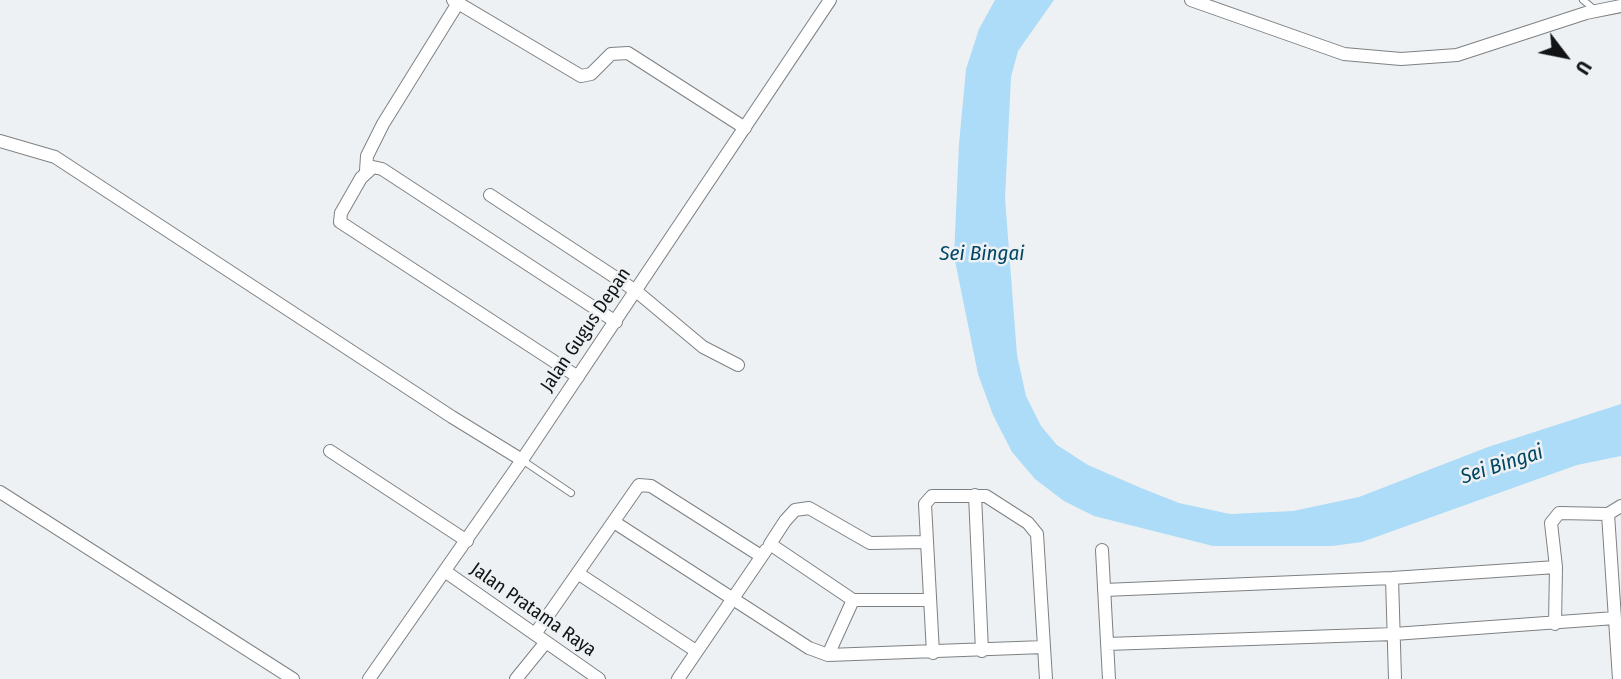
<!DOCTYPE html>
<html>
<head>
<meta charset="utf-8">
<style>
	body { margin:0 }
	#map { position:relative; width:1621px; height:679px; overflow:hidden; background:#eef1f3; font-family:"Fira Sans Condensed",sans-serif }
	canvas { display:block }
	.north { position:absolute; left:1530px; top:21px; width:70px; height:70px; -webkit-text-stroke:5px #eef1f3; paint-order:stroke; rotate:122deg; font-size:19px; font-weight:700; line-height:28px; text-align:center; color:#121314 }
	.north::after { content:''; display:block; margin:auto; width:24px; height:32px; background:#121314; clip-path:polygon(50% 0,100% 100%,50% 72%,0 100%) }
</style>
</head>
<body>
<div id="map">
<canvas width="1621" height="679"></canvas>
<div class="north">U</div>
</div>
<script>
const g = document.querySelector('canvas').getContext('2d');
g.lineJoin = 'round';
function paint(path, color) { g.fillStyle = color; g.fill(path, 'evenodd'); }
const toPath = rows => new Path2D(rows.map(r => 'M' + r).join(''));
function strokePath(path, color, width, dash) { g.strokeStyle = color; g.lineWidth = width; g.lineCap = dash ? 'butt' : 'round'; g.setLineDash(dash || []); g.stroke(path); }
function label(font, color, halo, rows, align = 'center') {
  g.font = font + ' "Fira Sans Condensed",sans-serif'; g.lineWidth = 5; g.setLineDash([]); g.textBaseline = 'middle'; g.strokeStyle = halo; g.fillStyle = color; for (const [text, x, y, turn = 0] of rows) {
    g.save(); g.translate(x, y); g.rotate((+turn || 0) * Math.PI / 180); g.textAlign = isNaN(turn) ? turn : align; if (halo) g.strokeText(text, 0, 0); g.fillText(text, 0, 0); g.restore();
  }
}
paint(toPath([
	[995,0,1054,0,1018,51,1011,77,1005,198,1017,355,1026,396,1041,426,1057,445,1088,465,1141,488,1179,503,1230,514,1293,511,1359,497,1488,447,1621,404,1621,456,1577,465,1362,542,1332,546,1213,546,1094,516,1064,501,1035,479,1012,452,993,415,978,374,954,256,959,144,966,69,979,29]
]), '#addcf9');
const service = toPath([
	[1583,0,1595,10],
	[522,460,571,493]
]);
const minor = toPath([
	[453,0,581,76,591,74,611,54,628,53,745,128],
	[1191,0,1344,54,1401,59,1457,55,1586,13,1621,6],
	[0,141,55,157,452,417,522,460],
	[366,171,367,156,383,124,458,3],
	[490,195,636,291,703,347,738,365],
	[578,377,340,222,341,213,361,178,373,167,382,169,616,322],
	[330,451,467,541],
	[0,492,293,679],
	[975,495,982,651],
	[1608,514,1619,679],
	[614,522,809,648,828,655,1044,647],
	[1102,550,1109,679],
	[446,572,599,679],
	[579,574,696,651],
	[1392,578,1395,679],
	[1104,590,1392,578,1556,567],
	[853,600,929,600],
	[1555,624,1556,567,1551,523,1559,513,1608,514,1621,506],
	[535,634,639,485,651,486,761,556],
	[1107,644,1394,634,1615,618],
	[933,653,925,504,932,496,986,496,1028,523,1037,534,1046,679],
	[828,655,853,600,770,544,785,521,795,510,809,508,870,543,926,542],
	[369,679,522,460,830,0],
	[516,679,546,642],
	[678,679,766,550]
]);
strokePath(service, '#7e8183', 8);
strokePath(minor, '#7e8183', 14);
strokePath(service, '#fff', 6);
strokePath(minor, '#fff', 12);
label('19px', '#121314', '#eef1f3', [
	["Jalan Gugus Depan",586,330,-56],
	["Jalan Pratama Raya",533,610,35]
]);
label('italic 21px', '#004665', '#eef1f3', [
	["Sei Bingai",982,254],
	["Sei Bingai",1502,465,-18]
]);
</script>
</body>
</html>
